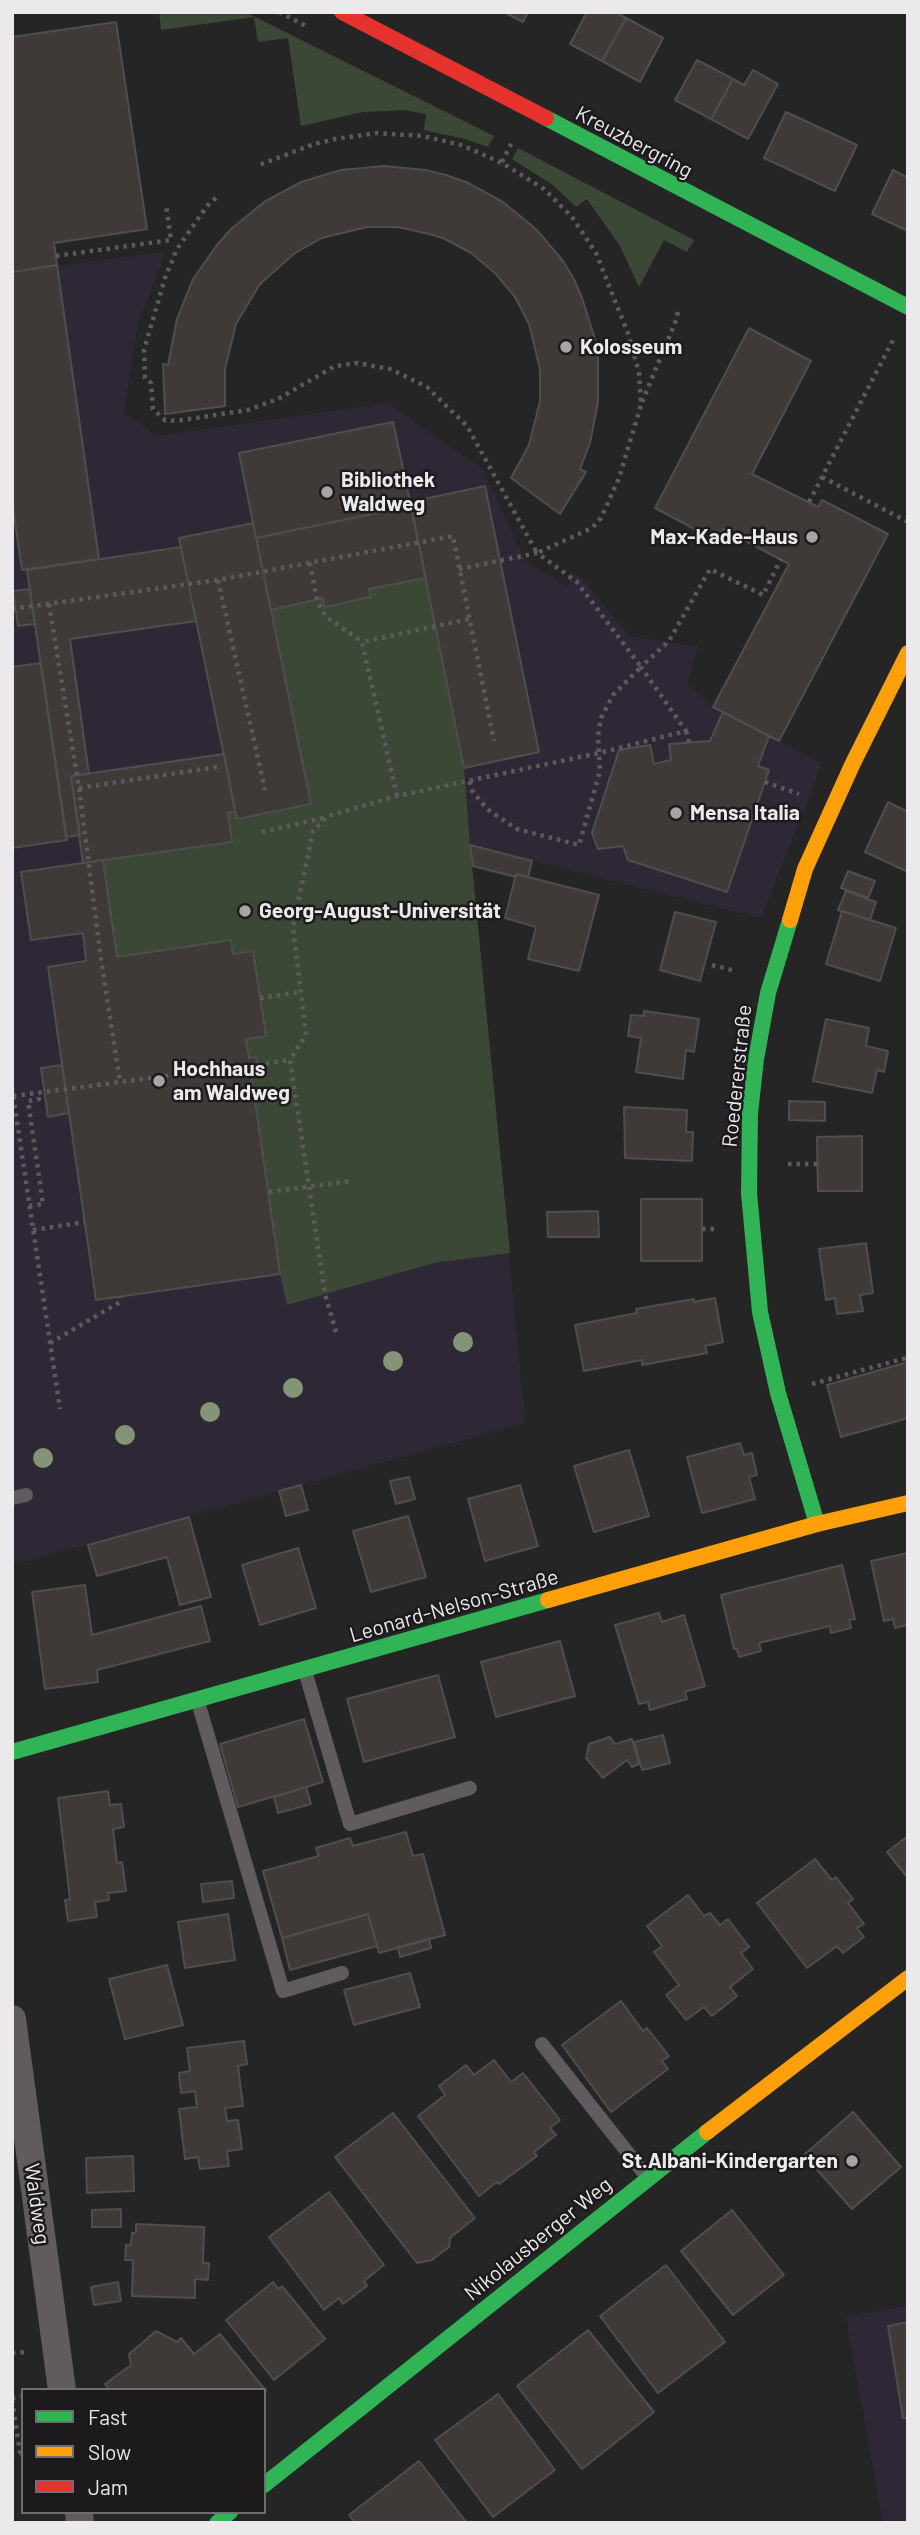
<!DOCTYPE html>
<html>
<head>
<meta charset="utf-8">
<style>
	body { margin:0 }
	#map { position:relative; width:920px; height:2535px; overflow:hidden; background:#262526; font-family:Barlow,sans-serif }
	canvas { display:block }
	.frame { position:absolute; inset:0; border:14px solid #ebe9ec; pointer-events:none }
	.legend { position:absolute; left:21px; top:2388px; width:245px; height:126px; box-sizing:border-box; background:#1d1a1d; border:2px solid #6f6d70; margin:0; padding:9px 12px; list-style:none; font-size:21px; color:#ebe9ec }
	.legend li { display:flex; align-items:center; gap:14px; height:35px }
	.legend b { width:35px; border:2px solid #6f6d70 }
</style>
</head>
<body>
<div id="map">
<canvas width="920" height="2535"></canvas>
<div class="frame"></div>
<ul class="legend">
<li><b style="height:9px;background:#30b455"></b>Fast</li>
<li><b style="height:9px;background:#ff9f0a"></b>Slow</li>
<li><b style="height:9px;background:#e5322d"></b>Jam</li>
</ul>
</div>
<script>
const g = document.querySelector('canvas').getContext('2d');
g.lineJoin = 'round';
function paint(path, color) { g.fillStyle = color; g.fill(path, 'evenodd'); }
const toPath = rows => new Path2D(rows.map(r => 'M' + r).join(''));
function strokePath(path, color, width, dash) { g.strokeStyle = color; g.lineWidth = width; g.lineCap = dash ? 'butt' : 'round'; g.setLineDash(dash || []); g.stroke(path); }
function label(font, color, halo, rows, align = 'center') {
  g.font = font + ' Barlow,sans-serif'; g.lineWidth = 5; g.setLineDash([]); g.textBaseline = 'middle'; g.strokeStyle = halo; g.fillStyle = color; for (const [text, x, y, turn = 0] of rows) {
    g.save(); g.translate(x, y); g.rotate((+turn || 0) * Math.PI / 180); g.textAlign = isNaN(turn) ? turn : align; if (halo) g.strokeText(text, 0, 0); g.fillText(text, 0, 0); g.restore();
  }
}
paint(toPath([
	[162,252,163,258,137,328,124,413,157,436,387,403,483,469,525,560,567,587,574,573,583,580,629,636,698,647,687,684,713,707,822,763,761,918,470,845,525,1423,12,1565,12,272],
	[908,2306,908,2523,883,2523,846,2317]
]), '#2e2836');
paint(toPath([
	[159,12,245,12,494,136,488,147,465,139,424,130,426,114,405,110,363,112,301,126,288,38,258,42,254,17,161,30],
	[518,148,694,240,687,252,664,240,639,287,620,246,587,199,576,207,553,185,512,159],
	[426,578,464,768,470,845,510,1253,434,1263,287,1305,280,1274,246,1039,252,951,233,954,231,940,117,957,103,860,232,842,228,813,235,812,237,819,310,804,271,610,323,598,325,607,371,597,369,589]
]), '#3c4836');
const building = toPath([
	[504,12,528,12,523,22,504,12],
	[587,12,615,12,626,18,602,61,570,44,587,12],
	[626,18,663,38,640,82,602,61,626,18],
	[116,22,147,229,54,243,57,265,12,272,12,37,116,22],
	[697,60,733,79,711,119,675,100,697,60],
	[753,70,778,84,748,139,711,119,733,79,744,85,753,70],
	[786,112,857,145,835,191,764,158,786,112],
	[384,166,426,170,446,175,466,182,503,202,536,229,563,261,574,279,582,298,595,339,598,360,598,402,590,443,580,469,586,472,560,514,511,478,529,445,540,401,540,369,529,324,515,297,495,273,471,253,443,238,429,234,398,227,367,227,322,238,295,253,260,284,236,324,225,369,225,406,165,414,163,364,168,365,177,319,193,279,217,245,231,229,264,202,301,182,341,170,384,166],
	[893,170,908,178,908,231,872,214,893,170],
	[57,265,99,559,22,570,12,501,12,272,57,265],
	[749,328,811,361,752,474,818,507,822,500,888,534,779,741,713,707,789,564,723,529,717,541,655,508,749,328],
	[393,422,411,506,256,538,239,453,393,422],
	[485,486,539,752,464,768,410,502,485,486],
	[411,506,426,578,369,589,371,597,325,607,323,598,271,610,256,538,411,506],
	[253,523,311,804,237,819,179,538,253,523],
	[181,547,196,621,70,639,89,774,71,776,80,835,66,837,27,570,181,547],
	[30,589,35,624,18,626,13,591,30,589],
	[41,663,67,840,12,848,12,667,41,663],
	[723,712,769,736,758,766,769,770,727,892,628,860,623,846,598,849,592,833,619,750,650,745,654,764,671,760,669,744,710,741,723,712],
	[224,754,235,812,228,813,232,842,83,863,71,776,224,754],
	[888,802,908,812,908,872,865,852,888,802],
	[470,845,532,861,528,877,516,874,516,877,473,866,470,845],
	[103,860,117,957,231,940,233,954,253,951,266,1036,246,1039,249,1058,256,1057,258,1072,251,1073,280,1274,96,1300,48,967,86,961,83,933,31,940,21,872,103,860],
	[848,871,875,881,868,898,841,888,848,871],
	[516,874,599,895,579,971,528,959,536,927,505,918,516,874],
	[846,891,876,902,870,920,838,910,846,891],
	[842,911,896,928,880,981,826,964,842,911],
	[675,912,716,922,700,981,660,970,675,912],
	[644,1011,699,1019,694,1052,686,1050,683,1079,636,1072,641,1038,628,1036,631,1015,644,1016,644,1011],
	[826,1019,869,1028,866,1046,888,1051,884,1072,877,1070,872,1093,813,1081,826,1019],
	[62,1065,69,1113,48,1117,41,1068,62,1065],
	[789,1101,825,1102,825,1121,789,1120,789,1101],
	[624,1107,687,1110,686,1132,693,1132,692,1161,625,1158,624,1107],
	[862,1136,862,1191,818,1191,817,1137,862,1136],
	[641,1199,702,1199,702,1261,641,1261,641,1199],
	[598,1211,599,1237,548,1237,547,1212,598,1211],
	[866,1243,873,1293,860,1295,863,1311,837,1314,835,1298,826,1300,819,1249,866,1243],
	[715,1298,723,1342,705,1346,707,1353,642,1365,642,1360,584,1371,575,1325,637,1313,636,1309,694,1299,694,1302,715,1298],
	[908,1362,908,1418,841,1437,827,1385,908,1362],
	[740,1443,744,1455,752,1453,757,1475,749,1477,755,1499,702,1513,687,1457,740,1443],
	[629,1450,649,1516,594,1532,574,1466,629,1450],
	[409,1477,415,1499,396,1504,390,1481,409,1477],
	[301,1485,308,1510,286,1516,279,1491,301,1485],
	[520,1485,538,1546,485,1561,468,1499,520,1485],
	[408,1516,426,1577,371,1592,353,1531,408,1516],
	[189,1517,211,1597,180,1605,167,1557,97,1576,88,1545,189,1517],
	[298,1548,316,1608,260,1625,242,1565,298,1548],
	[908,1553,908,1625,895,1628,893,1619,884,1621,871,1561,908,1553],
	[842,1565,855,1619,849,1620,851,1628,831,1633,830,1626,759,1643,761,1651,739,1657,737,1649,734,1649,721,1595,842,1565],
	[85,1585,92,1635,201,1606,210,1641,97,1670,98,1682,45,1689,32,1592,85,1585],
	[659,1613,662,1622,684,1615,705,1686,685,1692,687,1699,650,1710,648,1702,639,1704,615,1625,659,1613],
	[560,1641,575,1696,496,1717,481,1662,560,1641],
	[438,1675,455,1737,364,1762,347,1699,438,1675],
	[304,1719,323,1782,238,1807,220,1744,304,1719],
	[663,1735,670,1763,642,1770,634,1742,663,1735],
	[610,1737,615,1744,632,1739,639,1764,632,1767,627,1760,603,1778,586,1758,589,1744,610,1737],
	[306,1787,311,1804,278,1813,274,1797,306,1787],
	[108,1791,110,1805,121,1804,124,1827,113,1829,117,1863,122,1862,126,1891,108,1893,109,1900,95,1902,97,1917,68,1921,65,1900,70,1899,58,1798,108,1791],
	[406,1832,413,1856,423,1854,445,1935,379,1953,368,1914,282,1938,263,1871,319,1856,316,1848,350,1838,353,1846,406,1832],
	[908,1836,908,1878,887,1852,908,1836],
	[815,1859,832,1880,836,1877,853,1899,848,1903,864,1924,857,1928,864,1937,843,1953,837,1946,807,1968,757,1903,815,1859],
	[232,1881,234,1898,203,1902,201,1884,232,1881],
	[688,1895,704,1916,710,1913,720,1925,728,1919,749,1947,741,1953,753,1969,730,1987,737,1996,712,2016,704,2007,686,2020,666,1995,679,1985,654,1952,662,1946,647,1926,688,1895],
	[228,1914,235,1960,185,1968,178,1922,228,1914],
	[368,1914,377,1946,290,1970,282,1938,368,1914],
	[429,1939,431,1948,400,1957,398,1947,429,1939],
	[167,1965,183,2025,125,2039,109,1979,167,1965],
	[410,1973,420,2007,354,2025,344,1990,410,1973],
	[621,2001,643,2031,647,2028,669,2056,662,2061,668,2069,611,2112,562,2045,621,2001],
	[244,2041,247,2064,238,2066,243,2106,225,2108,227,2121,238,2120,242,2149,227,2151,229,2166,200,2169,198,2157,185,2159,179,2109,197,2107,195,2091,181,2093,179,2073,190,2071,187,2048,244,2041],
	[494,2060,511,2082,523,2073,560,2120,550,2128,556,2135,534,2152,537,2156,499,2184,497,2182,479,2196,418,2116,445,2095,439,2086,466,2065,474,2075,494,2060],
	[853,2112,901,2167,852,2209,804,2155,853,2112],
	[393,2113,475,2218,450,2238,449,2247,432,2260,417,2263,335,2157,393,2113],
	[133,2156,134,2191,87,2193,86,2158,133,2156],
	[329,2192,384,2265,364,2281,367,2286,343,2304,339,2298,324,2310,269,2237,329,2192],
	[121,2209,121,2227,92,2227,92,2210,121,2209],
	[732,2210,784,2275,733,2315,681,2251,732,2210],
	[136,2224,204,2227,203,2263,209,2263,208,2280,195,2279,195,2298,132,2296,133,2260,125,2260,126,2245,131,2245,132,2233,136,2233,136,2224],
	[666,2265,725,2342,658,2393,600,2316,666,2265],
	[118,2282,121,2301,94,2305,91,2287,118,2282],
	[273,2282,278,2289,282,2286,325,2339,274,2380,226,2320,273,2282],
	[908,2322,908,2418,903,2418,888,2326,908,2322],
	[588,2330,654,2412,582,2469,517,2386,588,2330],
	[156,2331,177,2342,181,2338,194,2354,220,2334,266,2391,109,2390,105,2384,131,2365,129,2354,156,2331],
	[498,2394,555,2470,493,2517,435,2440,498,2394],
	[419,2461,467,2523,355,2523,349,2515,419,2461]
]);
paint(building, '#3f3a38');
strokePath(building, '#4f4e4e', 2);
strokePath(toPath([
	[279,12,306,26],
	[502,162,512,142],
	[216,198,207,206,177,249,165,278,144,350,145,378,151,383,153,409,165,420,176,421,248,410,278,399,335,366,357,363,390,369,427,387,467,426,537,553,592,528,601,518,619,478,641,405,639,373,629,336,596,253,572,217,544,189,502,163,461,145,423,136,377,133,335,139,314,144,259,165],
	[56,256,171,240,166,205],
	[642,402,677,318,678,309],
	[822,477,908,522],
	[809,502,893,340],
	[310,563,317,600,325,616,362,642],
	[459,569,537,553,577,582,641,667,613,695,601,718,598,736,600,771,579,845,517,829,487,809,473,792,469,780],
	[218,580,265,790],
	[49,604,79,788,101,959,120,1082],
	[12,609,218,580,453,536,494,741],
	[12,627,12,635],
	[686,731,689,742],
	[765,782,799,794],
	[79,788,217,767],
	[397,796,362,642,469,619],
	[262,832,327,817],
	[712,965,736,971],
	[260,998,301,992],
	[12,1088,60,1409],
	[13,1096,290,1060],
	[788,1164,817,1164],
	[269,1192,351,1181],
	[29,1206,43,1204,28,1101,39,1099,38,1093],
	[702,1229,715,1229],
	[33,1230,85,1222],
	[336,1332,325,1294,290,1060,306,1035,293,927,313,831,328,816,397,796,599,753,686,731,641,667,669,641,710,569,763,595,781,559],
	[50,1343,120,1302,120,1297],
	[812,1384,906,1358],
	[12,2353,25,2352],
	[12,2398,23,2396],
	[12,2400,20,2453,12,2455]
]), '#5c5a5c', 4.5, [3.5, 5]);
strokePath(toPath([
	[12,1498,26,1495],
	[305,1671,350,1824,470,1788],
	[198,1702,283,1991,342,1973],
	[542,2044,647,2177]
]), '#5f5b5f', 14);
strokePath(toPath([
	[12,2019,62,2390],
	[79,2512,80,2523]
]), '#5f5b5f', 28);
strokePath(toPath([
	[546,118,908,307],
	[790,920,768,993,756,1059,750,1113,749,1193,760,1312,778,1393,817,1524],
	[12,1752,548,1600],
	[264,2485,707,2132],
	[217,2523,230,2512]
]), '#30b455', 16);
strokePath(toPath([
	[790,920,805,869,853,763,908,653],
	[548,1600,817,1524,908,1503],
	[707,2132,908,1978]
]), '#ff9f0a', 16);
strokePath(toPath([
	[342,12,546,118]
]), '#e5322d', 16);
g.fillStyle = '#839479';
for (const [x, y] of [
	[463,1342],
	[393,1361],
	[293,1388],
	[210,1412],
	[125,1435],
	[43,1458]
]) { g.beginPath(); g.arc(x, y, 10, 0, 2 * Math.PI); g.fill(); }
for (const [x, y, r, color] of [
	[566,347,7,"#a6a4a7"],
	[327,492,7,"#a6a4a7"],
	[812,537,7,"#a6a4a7"],
	[676,813,7,"#a6a4a7"],
	[245,911,7,"#a6a4a7"],
	[159,1081,7,"#a6a4a7"],
	[852,2161,7,"#a6a4a7"]
]) { const dot = new Path2D(); dot.arc(x, y, r, 0, 2 * Math.PI); g.fillStyle = color; g.fill(dot); strokePath(dot, '#1d1a1d', 2.5); }
label('21px', '#ebe9ec', '#1d1a1d', [
	["Kreuzbergring",634,142,28],
	["Roedererstraße",737,1076,-84],
	["Leonard-Nelson-Straße",454,1606,-16],
	["Waldweg",37,2204,82],
	["Nikolausberger Weg",538,2239,-39]
]);
label('bold 21px', '#ebe9ec', '#1d1a1d', [
	["Kolosseum",580,347],
	["Bibliothek",341,480],
	["Waldweg",341,504],
	["Max-Kade-Haus",798,537,"right"],
	["Mensa Italia",690,813],
	["Georg-August-Universität",259,911],
	["Hochhaus",173,1069],
	["am Waldweg",173,1093],
	["St.Albani-Kindergarten",838,2161,"right"]
], 'left');
</script>
</body>
</html>
